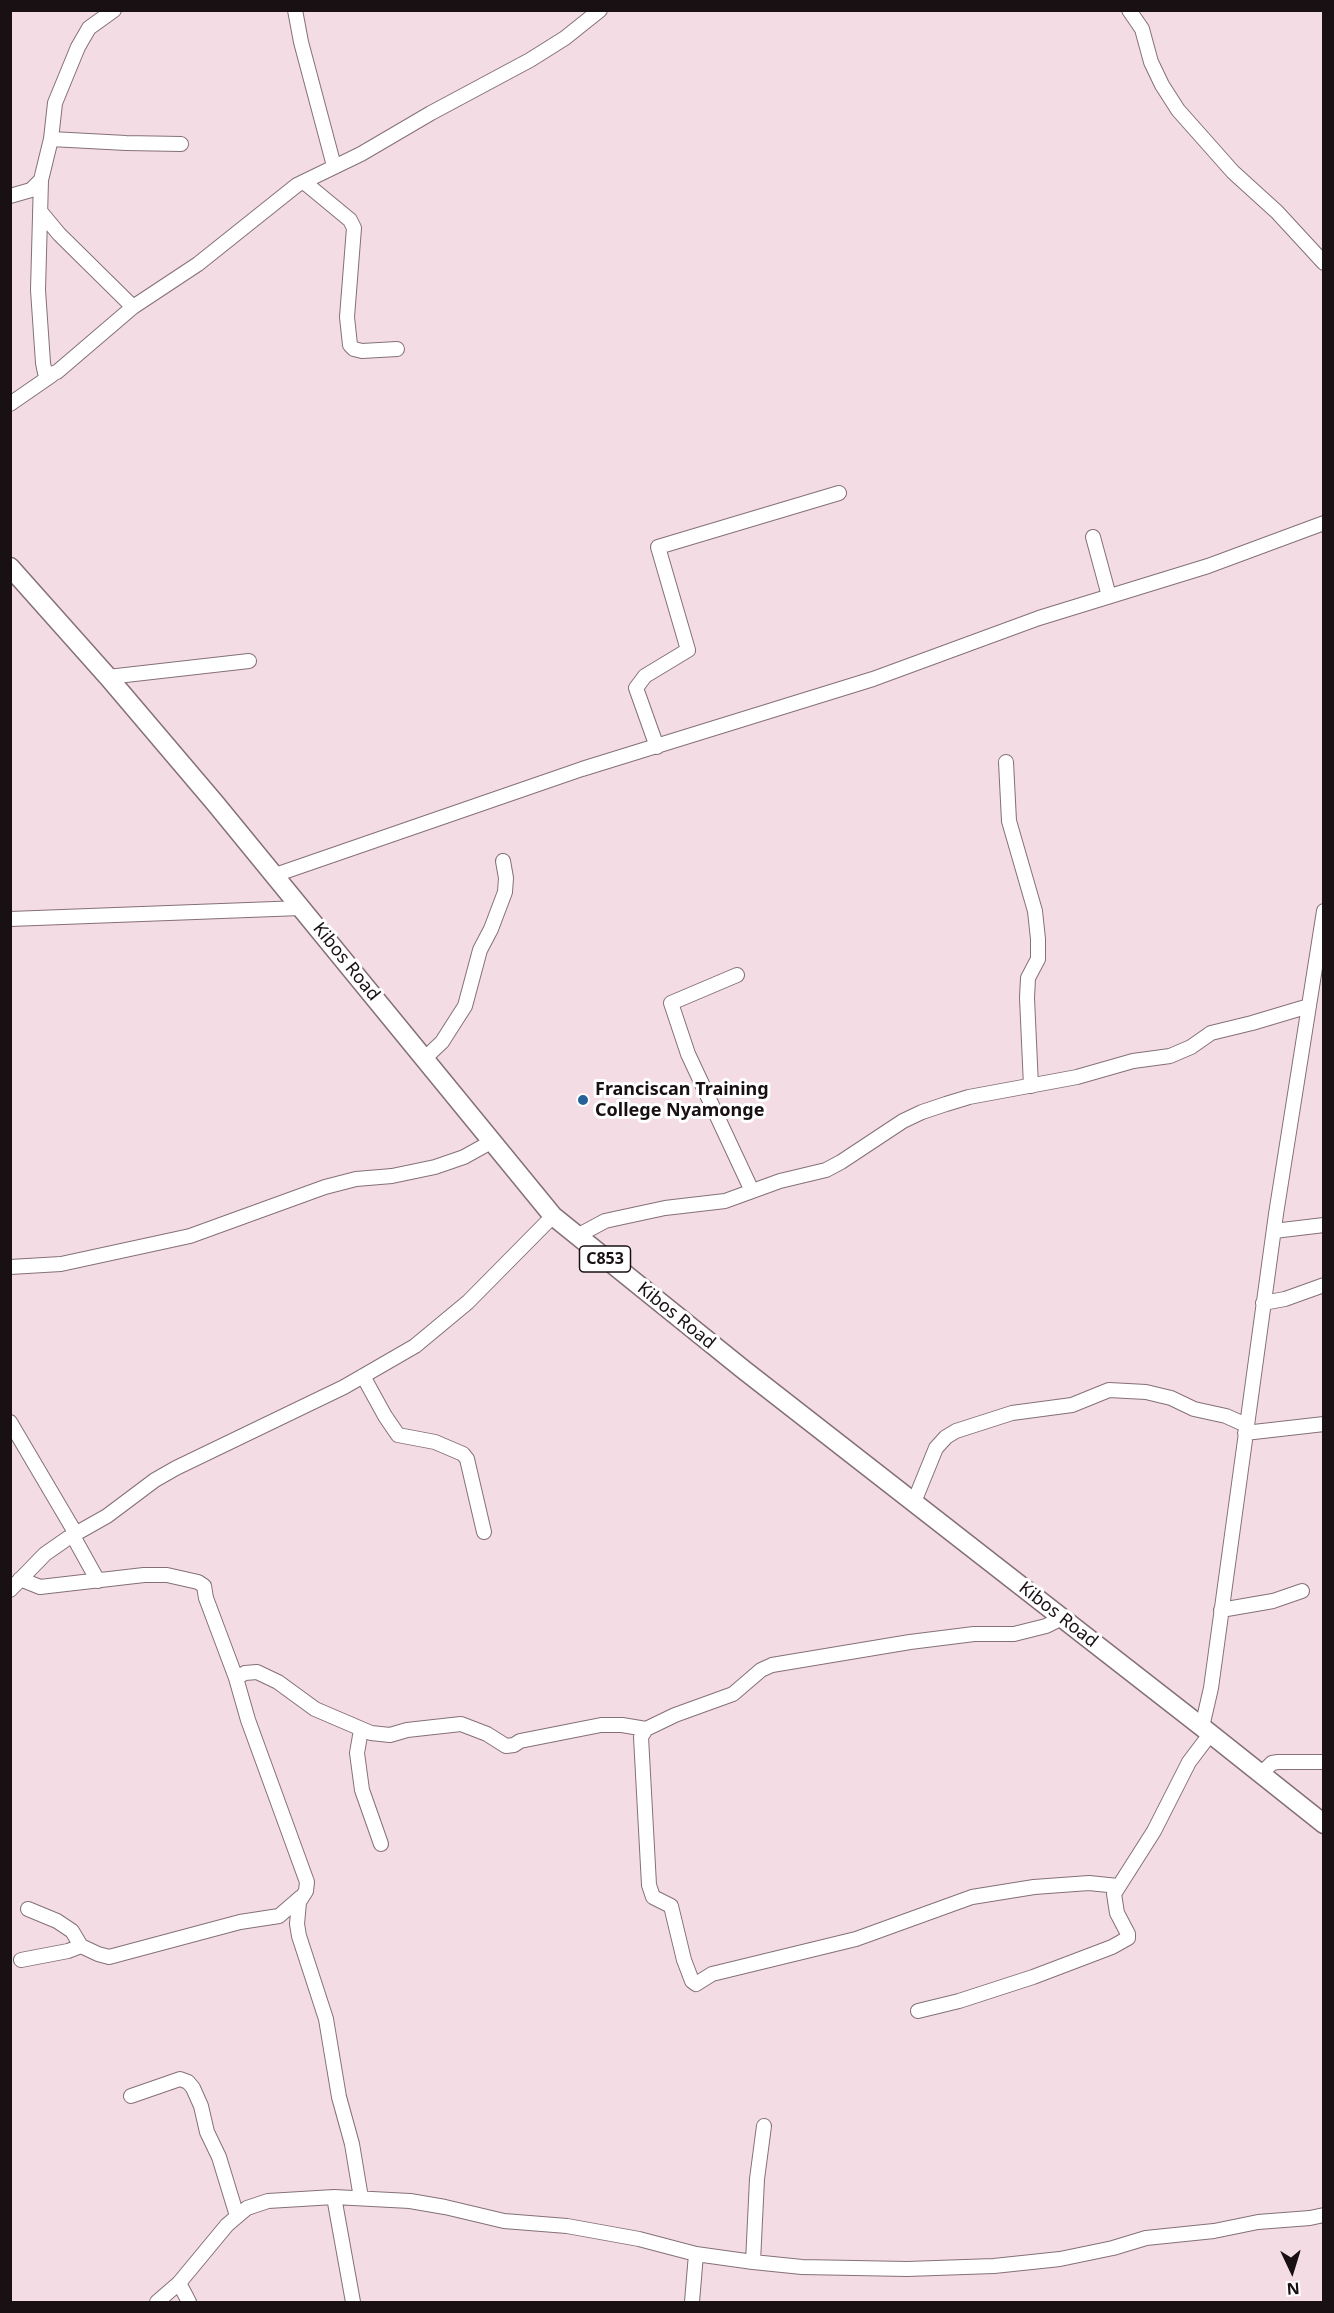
<!DOCTYPE html>
<html>
<head>
<meta charset="utf-8">
<style>
	body { margin:0 }
	#map { position:relative; width:1334px; height:2313px; overflow:hidden; background:#f4dce5; font-family:"Noto Sans",sans-serif }
	canvas { display:block }
	.frame { position:absolute; inset:0; border:12px solid #181013; pointer-events:none }
	.north { position:absolute; left:1262px; top:2241px; width:60px; height:60px; -webkit-text-stroke:4px #fff; paint-order:stroke; rotate:176deg; font-size:16px; font-weight:700; line-height:24px; text-align:center; color:#181013 }
	.north::after { content:''; display:block; margin:auto; width:21px; height:27px; background:#181013; clip-path:polygon(50% 0,100% 100%,50% 72%,0 100%) }
</style>
</head>
<body>
<div id="map">
<canvas width="1334" height="2313"></canvas>
<div class="frame"></div>
<div class="north">N</div>
</div>
<script>
const g = document.querySelector('canvas').getContext('2d');
g.lineJoin = 'round';
const toPath = rows => new Path2D(rows.map(r => 'M' + r).join(''));
function strokePath(path, color, width, dash) { g.strokeStyle = color; g.lineWidth = width; g.lineCap = dash ? 'butt' : 'round'; g.setLineDash(dash || []); g.stroke(path); }
function label(font, color, halo, rows, align = 'center') {
  g.font = font + ' "Noto Sans",sans-serif'; g.lineWidth = 6; g.setLineDash([]); g.textBaseline = 'middle'; g.strokeStyle = halo; g.fillStyle = color; for (const [text, x, y, turn = 0] of rows) {
    g.save(); g.translate(x, y); g.rotate((+turn || 0) * Math.PI / 180); g.textAlign = isNaN(turn) ? turn : align; if (halo) g.strokeText(text, 0, 0); g.fillText(text, 0, 0); g.restore();
  }
}
const minor = toPath([
	[114,10,89,28,78,47,55,103,51,139,41,180,38,290,43,363,45,373,48,375,57,372,133,307,198,264,297,185,361,154,431,113,530,60,565,38,600,10],
	[295,10,301,42,334,166],
	[1129,10,1142,29,1151,62,1162,85,1178,110,1233,172,1277,212,1324,263],
	[51,139,126,143,181,144],
	[304,182,350,220,354,228,347,317,350,345,354,349,362,351,397,349],
	[10,196,31,190,41,180],
	[40,211,59,234,133,307],
	[10,404,52,375],
	[1093,537,1109,596],
	[108,677,249,661],
	[657,747,636,688,645,676,688,650,658,547,839,493],
	[1006,762,1009,821,1035,911,1038,939,1038,959,1028,978,1027,998,1031,1086],
	[275,875,582,769,873,679,1039,618,1208,566,1324,523],
	[10,919,301,908],
	[737,975,671,1003,688,1054,752,1191],
	[424,1059,442,1042,465,1006,480,950,491,929,505,892,506,878,503,861],
	[1274,1231,1324,1225],
	[577,1236,605,1221,614,1219,665,1208,725,1201,780,1181,826,1170,841,1162,903,1121,922,1112,946,1104,969,1097,1077,1077,1133,1061,1170,1056,1191,1047,1211,1033,1252,1023,1309,1006],
	[10,1267,61,1264,190,1236,325,1187,356,1179,392,1176,435,1167,464,1157,491,1142],
	[1263,1303,1285,1299,1324,1285],
	[363,1376,385,1416,398,1435,435,1442,463,1454,467,1459,484,1532],
	[10,1422,76,1534],
	[1245,1433,1324,1424],
	[914,1502,936,1448,946,1437,956,1431,1012,1413,1072,1405,1109,1390,1146,1392,1171,1398,1194,1409,1226,1416,1246,1425],
	[73,1536,98,1581],
	[20,1579,40,1587,144,1575,167,1575,198,1582,204,1586,206,1598,236,1678,248,1720,307,1882,306,1891,299,1902,297,1924,299,1936,326,2019,339,2097,352,2144,361,2198],
	[10,1590,45,1554,68,1538,107,1516,155,1480,176,1468,344,1387,415,1346,468,1302,553,1216],
	[1221,1610,1273,1601,1302,1591],
	[1062,1618,1046,1626,1014,1634,974,1634,910,1642,772,1665,761,1670,733,1694,675,1715,646,1729,641,1737,649,1885,653,1897,671,1906,684,1960,692,1981,696,1984,712,1974,856,1939,972,1897,1034,1887,1089,1883,1118,1886],
	[236,1678,245,1673,257,1672,278,1682,315,1709,371,1733,390,1735,407,1730,461,1724,487,1734,506,1746,514,1745,520,1741,601,1725,622,1725,646,1729],
	[1202,1727,1211,1688,1276,1214,1324,911],
	[361,1730,357,1753,362,1790,381,1844],
	[1261,1774,1272,1763,1278,1762,1324,1762],
	[28,1909,57,1921,72,1931,81,1946,98,1954,109,1957,240,1922,279,1916,301,1897],
	[21,1960,68,1951,81,1946],
	[918,2011,959,2001,1033,1977,1112,1947,1128,1938,1128,1934,1117,1913,1114,1894,1154,1831,1189,1762,1211,1733],
	[131,2096,180,2079,188,2082,193,2088,201,2106,207,2132,219,2157,237,2216],
	[334,2197,353,2302],
	[753,2262,757,2179,764,2126],
	[179,2283,189,2302],
	[157,2302,179,2283,227,2225,247,2208,268,2201,334,2197,410,2201,445,2207,504,2221,567,2226,639,2239,696,2254,753,2262,802,2267,907,2269,994,2266,1060,2259,1113,2248,1146,2238,1214,2231,1258,2222,1310,2218,1324,2215],
	[692,2302,696,2254]
]);
const major = toPath([
	[10,567,108,677,215,803,553,1216,744,1370,1202,1727,1324,1824]
]);
strokePath(minor, '#857078', 16);
strokePath(major, '#857078', 21);
strokePath(minor, '#fff', 14);
strokePath(major, '#fff', 18);
for (const [x, y, r, color] of [
	[583,1100,6,"#246298"]
]) { const dot = new Path2D(); dot.arc(x, y, r, 0, 2 * Math.PI); g.fillStyle = color; g.fill(dot); strokePath(dot, '#fff', 2); }
for (const [x, y, w] of [
	[605,1259,51]
]) { const box = new Path2D(); box.roundRect(x - w / 2, y - 13, w, 26, 4.5); g.fillStyle = '#fff'; g.fill(box); strokePath(box, '#181013', 1.5); }
label('bold 16px', '#181013', null, [
	["C853",605,1259]
]);
label('18px', '#181013', '#fff', [
	["Kibos Road",346,962,51],
	["Kibos Road",676,1316,39],
	["Kibos Road",1058,1615,38]
]);
label('bold 18px', '#181013', '#fff', [
	["Franciscan Training",595,1090],
	["College Nyamonge",595,1111]
], 'left');
</script>
</body>
</html>
